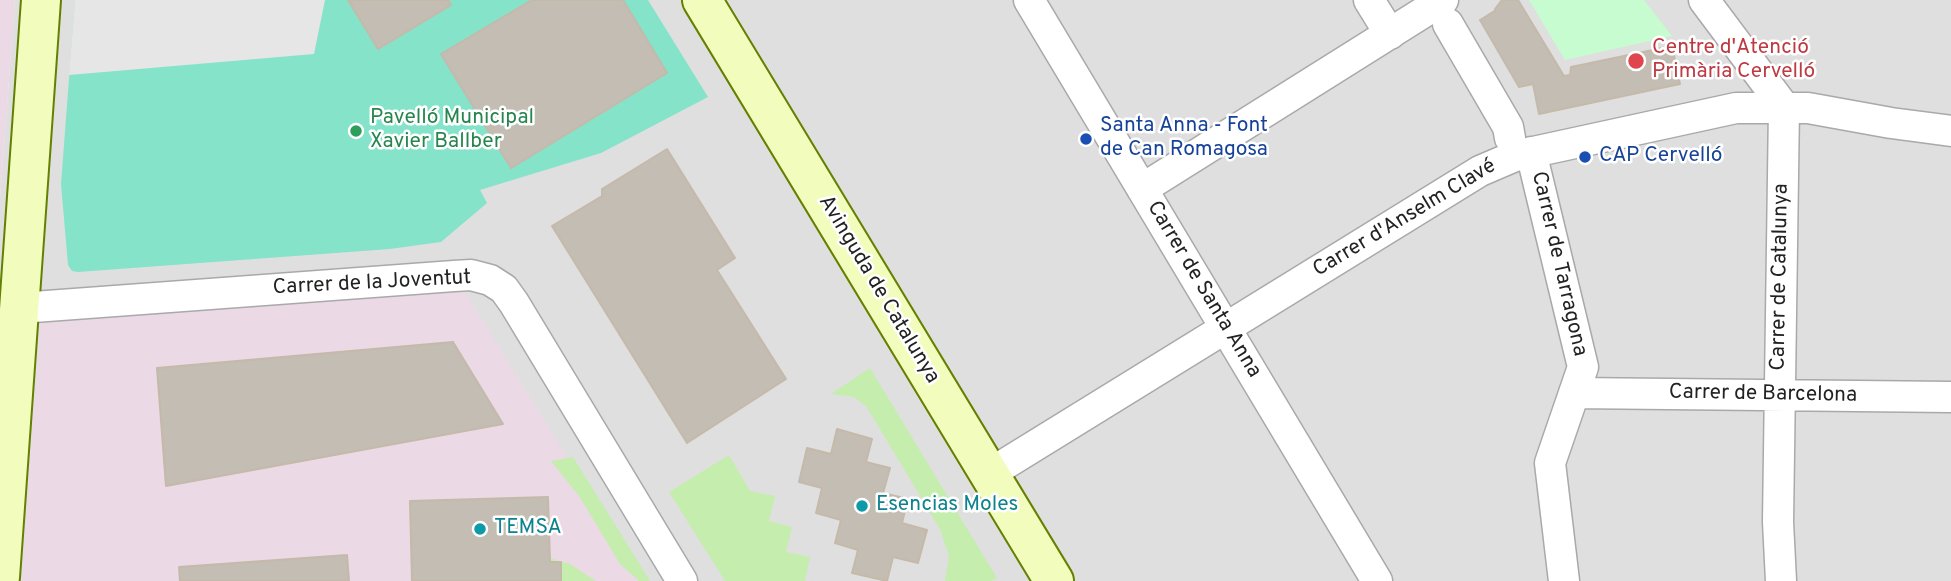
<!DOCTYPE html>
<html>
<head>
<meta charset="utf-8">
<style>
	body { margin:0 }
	canvas { display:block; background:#f2f0e8 }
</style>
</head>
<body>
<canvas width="1951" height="581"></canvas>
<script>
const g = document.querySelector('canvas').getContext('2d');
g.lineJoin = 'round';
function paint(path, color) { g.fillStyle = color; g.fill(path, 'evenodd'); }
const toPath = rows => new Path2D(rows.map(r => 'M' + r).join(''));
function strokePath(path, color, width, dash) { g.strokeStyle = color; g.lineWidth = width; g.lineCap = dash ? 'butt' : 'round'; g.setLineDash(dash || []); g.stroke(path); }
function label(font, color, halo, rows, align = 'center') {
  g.font = font + ' Overpass,sans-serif'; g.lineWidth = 5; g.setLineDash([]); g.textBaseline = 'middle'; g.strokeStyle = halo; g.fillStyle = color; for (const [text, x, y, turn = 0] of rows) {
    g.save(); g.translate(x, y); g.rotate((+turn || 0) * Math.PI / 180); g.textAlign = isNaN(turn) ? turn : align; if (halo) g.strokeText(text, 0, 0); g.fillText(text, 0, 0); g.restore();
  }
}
paint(toPath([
	[15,0,1951,0,1951,581,643,581,0,321,0,198]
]), '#e0dfdf');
paint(toPath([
	[0,0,15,0,0,198],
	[462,287,643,581,0,581,0,321]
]), '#ebdae6');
paint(toPath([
	[870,368,997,578,991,581,945,581,949,556,940,529,866,406,854,397,831,394],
	[729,455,750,491,775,496,769,521,792,527,786,552,810,557,805,581,725,581,669,492],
	[573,457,650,581,639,581,620,564,579,496,551,461],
	[550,558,570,564,596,581,561,581,561,562,550,562]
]), '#c5edae');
paint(toPath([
	[1529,0,1644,0,1672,36,1565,60]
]), '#c6fcd0');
paint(toPath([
	[75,0,648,0,708,97,601,153,480,190,487,203,441,242,390,249,78,272,72,271,68,265,61,184]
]), '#85e3c9');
paint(toPath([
	[75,0,325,0,314,54,69,75]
]), '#e6e6e6');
const building = toPath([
	[348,0,448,0,451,5,378,49,348,0],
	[532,0,623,0,667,73,511,168,441,54,532,0],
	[1502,0,1518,0,1564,76,1570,75,1571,67,1672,46,1680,84,1539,114,1533,84,1519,87,1480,20,1496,10,1495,9,1502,0],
	[667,149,735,258,717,270,786,379,687,443,552,226,602,196,602,189,667,149],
	[453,342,503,424,166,486,157,368,453,342],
	[837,429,872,439,866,462,890,468,883,493,908,499,902,523,927,530,918,563,893,557,887,581,852,573,858,550,835,543,841,520,816,513,822,488,799,482,807,448,831,454,837,429],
	[548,497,550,562,561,562,561,581,412,581,410,501,548,497],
	[347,555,349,581,180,581,179,567,347,555]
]);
paint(building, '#c3bdb4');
strokePath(building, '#c5b9aa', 2);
const street = toPath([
	[1029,0,1377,581],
	[1369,0,1390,34],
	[1704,0,1784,107,1778,522,1781,581],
	[1448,24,1508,127,1510,138],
	[1531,152,1583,367,1550,463,1564,581],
	[1142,189,1443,0],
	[20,308,454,276,471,275,490,280,504,289,514,303,682,581],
	[1574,393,1951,397],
	[989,474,1480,171,1515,156,1736,108,1808,108,1891,123,1951,131]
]);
const secondary = toPath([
	[702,0,1054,581],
	[0,577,41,0]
]);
strokePath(street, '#a9a9a9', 33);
strokePath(secondary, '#648001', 42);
strokePath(street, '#fff', 30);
strokePath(secondary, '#f1fcbd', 38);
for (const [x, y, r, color] of [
	[1636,61,9,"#e0444e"],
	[356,131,7,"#2e9e5b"],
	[1086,139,7,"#1a4fb4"],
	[1585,157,7,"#1a4fb4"],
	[862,506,7,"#0f9aa8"],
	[480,529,7,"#0f9aa8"]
]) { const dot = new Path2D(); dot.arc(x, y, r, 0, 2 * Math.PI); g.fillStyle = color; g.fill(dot); strokePath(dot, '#fff', 2.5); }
label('21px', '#be3a42', '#fff', [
	["Centre d'Atenció",1652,49],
	["Primària Cervelló",1652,73]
], 'left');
label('21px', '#27864d', '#fff', [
	["Pavelló Municipal",370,119],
	["Xavier Ballber",370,143]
], 'left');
label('21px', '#164399', '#fff', [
	["Santa Anna - Font",1100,127],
	["de Can Romagosa",1100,151],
	["CAP Cervelló",1599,157]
], 'left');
label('21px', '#222', '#fff', [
	["Carrer d'Anselm Clavé",1405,219,-31],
	["Carrer de Tarragona",1558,264,77],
	["Carrer de Catalunya",1781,277,-89],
	["Carrer de la Joventut",372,284,-3],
	["Avinguda de Catalunya",878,290,59],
	["Carrer de Santa Anna",1203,290,59],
	["Carrer de Barcelona",1763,395,1]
]);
label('21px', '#0d838f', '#fff', [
	["Esencias Moles",876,506],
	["TEMSA",494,529]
], 'left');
</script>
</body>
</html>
